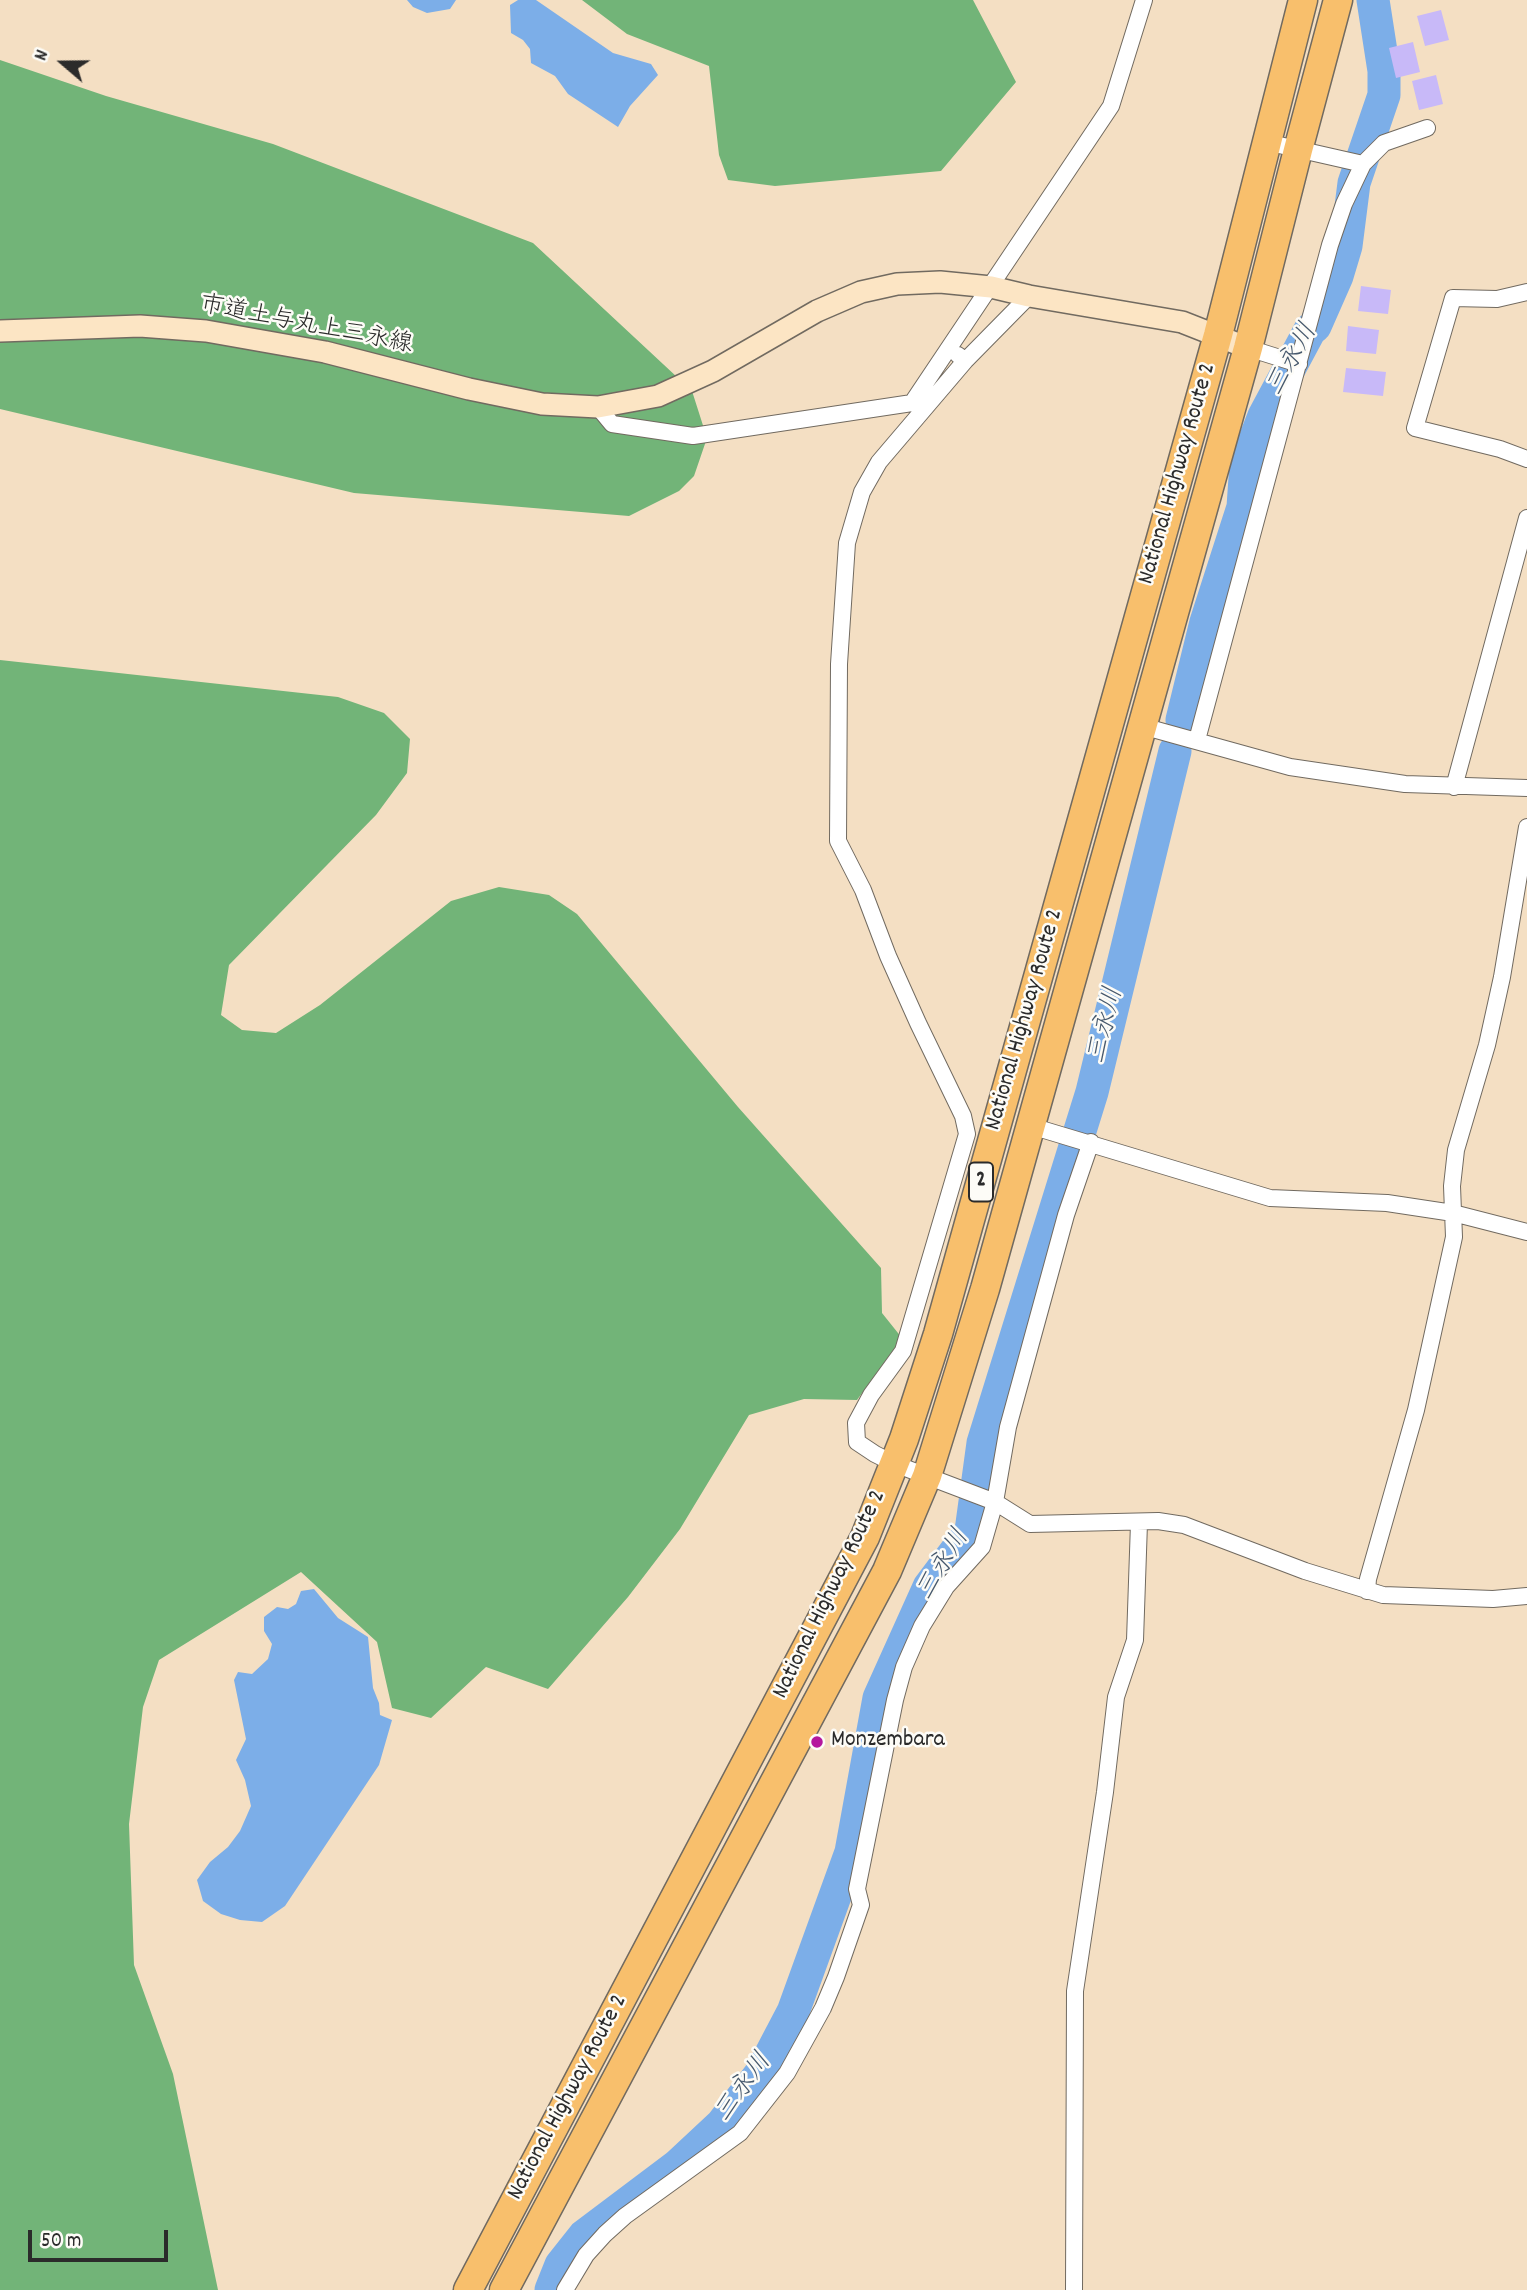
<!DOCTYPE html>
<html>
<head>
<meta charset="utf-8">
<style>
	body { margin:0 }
	#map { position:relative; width:1527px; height:2290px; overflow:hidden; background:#f4dfc3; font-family:Dekko,sans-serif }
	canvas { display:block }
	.north { position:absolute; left:28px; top:28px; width:70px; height:70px; -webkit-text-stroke:5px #fdfcf7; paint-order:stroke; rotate:290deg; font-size:19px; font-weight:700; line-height:28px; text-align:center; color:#2b2b2b }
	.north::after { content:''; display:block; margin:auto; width:24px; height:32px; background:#2b2b2b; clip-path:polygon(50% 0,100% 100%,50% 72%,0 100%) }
	.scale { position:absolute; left:28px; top:2230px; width:140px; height:32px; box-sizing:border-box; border:4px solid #2b2b2b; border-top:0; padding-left:9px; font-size:21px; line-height:24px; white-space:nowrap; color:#2b2b2b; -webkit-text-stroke:5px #fdfcf7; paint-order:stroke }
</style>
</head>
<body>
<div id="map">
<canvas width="1527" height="2290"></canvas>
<div class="north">N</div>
<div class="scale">50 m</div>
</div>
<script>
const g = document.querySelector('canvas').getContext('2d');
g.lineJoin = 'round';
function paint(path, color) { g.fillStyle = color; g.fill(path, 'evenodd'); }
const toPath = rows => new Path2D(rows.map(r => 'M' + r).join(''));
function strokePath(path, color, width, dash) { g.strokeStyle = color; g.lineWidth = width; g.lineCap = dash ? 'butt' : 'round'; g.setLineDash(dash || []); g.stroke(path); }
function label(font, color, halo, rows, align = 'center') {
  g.font = font + ' Dekko,"Klee One",sans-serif'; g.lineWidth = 5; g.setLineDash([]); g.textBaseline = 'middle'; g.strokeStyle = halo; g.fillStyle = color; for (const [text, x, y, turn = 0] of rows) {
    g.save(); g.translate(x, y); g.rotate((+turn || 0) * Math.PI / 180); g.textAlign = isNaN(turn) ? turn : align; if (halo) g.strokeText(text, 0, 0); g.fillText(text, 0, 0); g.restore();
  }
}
paint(toPath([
	[582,0,973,0,1016,82,941,171,775,186,728,180,719,155,709,66,627,34],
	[0,60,106,96,273,144,533,243,692,391,707,438,694,476,679,491,629,516,354,493,0,409],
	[0,660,338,697,384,713,410,739,407,773,376,815,229,965,221,1015,242,1030,276,1033,320,1005,451,901,499,887,549,895,577,914,738,1107,881,1268,882,1313,902,1338,857,1400,804,1399,749,1415,680,1529,628,1597,548,1689,486,1667,431,1718,392,1708,377,1642,301,1572,159,1660,143,1707,129,1824,134,1965,173,2074,218,2290,0,2290]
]), '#72b478');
paint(toPath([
	[407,0,456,0,450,9,427,13,413,7],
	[518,0,536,0,613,53,651,64,658,75,630,106,618,127,568,94,555,76,531,63,530,49,523,40,511,33,510,5],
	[314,1589,338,1618,368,1637,373,1688,379,1703,380,1715,392,1720,379,1765,285,1906,262,1922,240,1920,221,1914,203,1901,197,1880,210,1862,228,1847,240,1831,251,1806,245,1780,236,1760,246,1739,234,1680,238,1672,252,1674,268,1659,272,1644,264,1631,264,1617,277,1607,288,1609,296,1604,301,1591]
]), '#7caee8');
strokePath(toPath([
	[1182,720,1206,622,1243,507,1246,463,1264,416,1310,330,1315,326,1337,276,1346,246,1354,183,1384,95,1384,71,1373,0],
	[551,2290,561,2265,584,2236,677,2166,722,2124,761,2073,793,2012,851,1852,879,1698,929,1587,971,1531,983,1443,1092,1092,1175,751]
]), '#7caee8', 33);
paint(toPath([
	[1441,10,1449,40,1425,46,1417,16],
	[1413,42,1420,72,1396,78,1389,48],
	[1436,75,1443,104,1419,110,1412,81],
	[1361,286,1391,290,1388,314,1358,311],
	[1348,326,1379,330,1376,354,1346,351],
	[1346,368,1386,372,1383,396,1343,392]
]), '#c8b9f8');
const street = toPath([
	[1266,142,1363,164],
	[1527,292,1497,299,1453,298,1415,428,1500,449,1527,459],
	[1248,348,1299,364],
	[958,355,965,361,1029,296],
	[965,361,879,462,862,492,847,543,839,664,838,841,863,890,888,956,918,1023,963,1116,967,1134,903,1351,871,1395,856,1423,857,1442,875,1454,895,1464,995,1502,1030,1524,1158,1521,1184,1525,1305,1571,1383,1595,1493,1599,1527,1596],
	[598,407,612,424,693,436,912,403,1111,106,1144,0],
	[1142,726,1290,767,1405,784,1527,788],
	[1197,740,1330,245,1344,204,1363,164,1384,143,1427,128],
	[1454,787,1527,518],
	[1031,1126,1270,1198,1387,1203,1453,1213,1527,1232],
	[1367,1591,1368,1579,1416,1410,1454,1237,1452,1186,1456,1150,1487,1045,1502,977,1527,827],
	[565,2290,586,2255,605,2234,625,2216,740,2133,787,2073,823,2008,836,1977,861,1905,857,1889,895,1700,904,1667,922,1626,946,1587,982,1547,995,1502,1008,1427,1066,1215,1091,1142],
	[1074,2290,1075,1991,1105,1792,1116,1697,1135,1640,1139,1523]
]);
const secondary = toPath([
	[0,331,140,326,206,331,325,352,469,389,542,404,598,407,658,396,713,371,817,311,861,292,897,284,940,282,991,287,1029,296,1182,322,1248,348]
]);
const highway = toPath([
	[468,2290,865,1537,904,1439,938,1334,1218,335,1303,0],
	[504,2290,887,1571,927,1476,985,1289,1248,348,1298,150,1338,0]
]);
strokePath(street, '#716a60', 18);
strokePath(secondary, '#716a60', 24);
strokePath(highway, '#716a60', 31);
strokePath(street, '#fff', 16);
strokePath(secondary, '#fce5c4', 21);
strokePath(highway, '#f8bf6c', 28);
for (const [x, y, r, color] of [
	[817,1742,7,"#b5179e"]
]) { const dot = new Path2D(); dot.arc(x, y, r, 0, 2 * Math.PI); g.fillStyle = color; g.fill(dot); strokePath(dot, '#fdfcf7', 2.5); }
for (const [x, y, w] of [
	[981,1182,24]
]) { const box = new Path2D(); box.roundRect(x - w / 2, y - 19.5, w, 39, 5); g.fillStyle = '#fdfcf7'; g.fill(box); strokePath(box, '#2b2b2b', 2); }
label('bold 23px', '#2b2b2b', null, [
	["2",981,1182]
]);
label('24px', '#2b2b2b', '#fdfcf7', [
	["市道土与丸上三永線",306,327,11],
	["National Highway Route 2",1179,474,-74],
	["National Highway Route 2",1026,1020,-74],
	["National Highway Route 2",831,1595,-64],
	["National Highway Route 2",569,2098,-62]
]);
label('24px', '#2b2b2b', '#fdfcf7', [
	["Monzembara",831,1742]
], 'left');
label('italic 26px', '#47596d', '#fdfcf7', [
	["三永川",1294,361,-61],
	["三永川",1108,1026,-76],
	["三永川",945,1566,-59],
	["三永川",745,2089,-54]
]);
</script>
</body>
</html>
